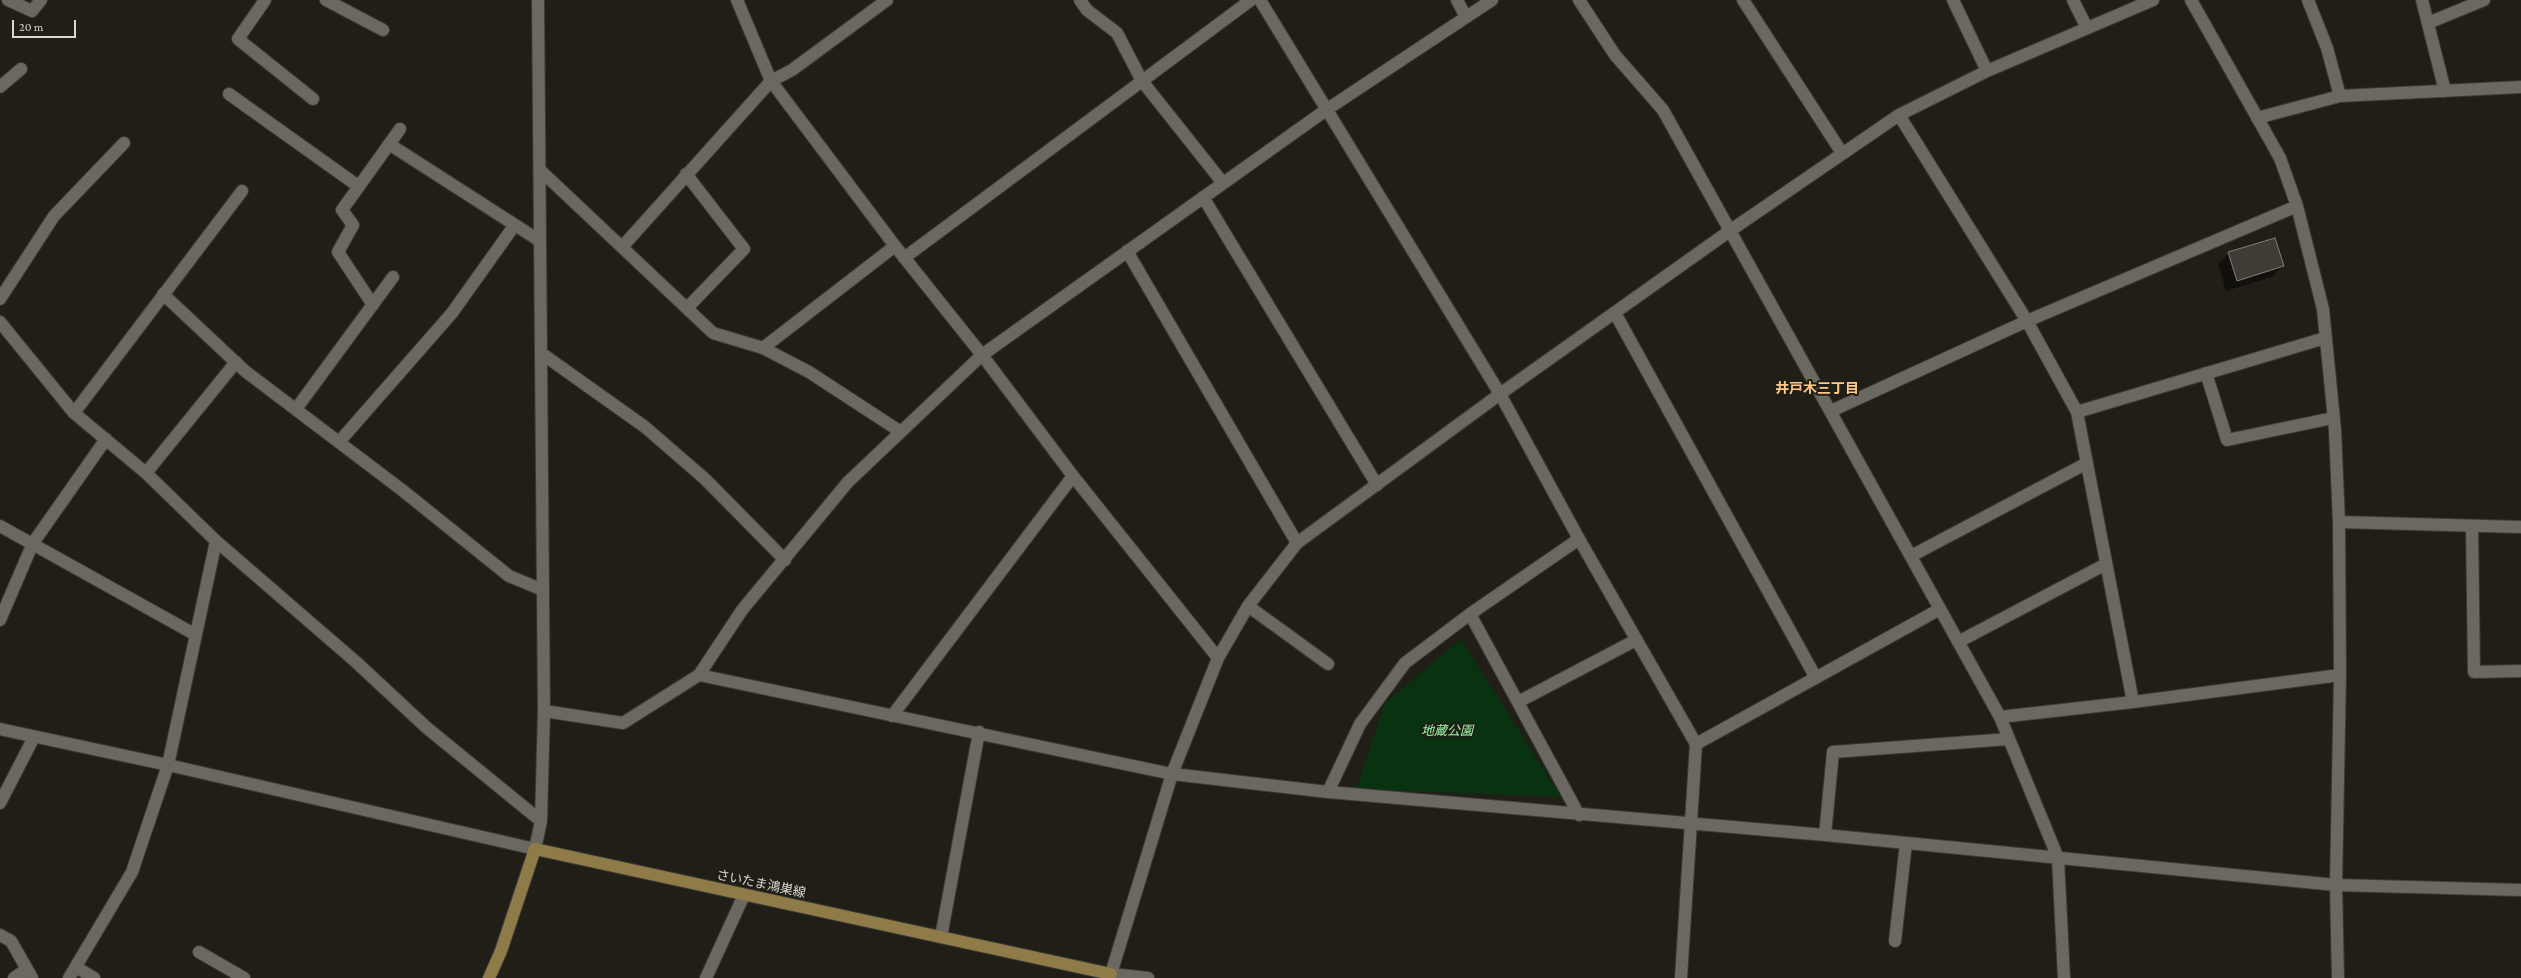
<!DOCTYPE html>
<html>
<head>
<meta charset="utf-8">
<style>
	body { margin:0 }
	#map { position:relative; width:2521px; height:978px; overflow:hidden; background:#201e17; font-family:"Crimson Pro",serif }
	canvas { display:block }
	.scale { position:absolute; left:12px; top:20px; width:64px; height:18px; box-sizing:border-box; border:2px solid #d9d8d3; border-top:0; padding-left:5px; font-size:12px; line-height:14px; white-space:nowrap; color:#d9d8d3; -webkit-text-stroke:3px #201e17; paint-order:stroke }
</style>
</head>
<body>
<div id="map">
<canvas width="2521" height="978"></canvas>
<div class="scale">20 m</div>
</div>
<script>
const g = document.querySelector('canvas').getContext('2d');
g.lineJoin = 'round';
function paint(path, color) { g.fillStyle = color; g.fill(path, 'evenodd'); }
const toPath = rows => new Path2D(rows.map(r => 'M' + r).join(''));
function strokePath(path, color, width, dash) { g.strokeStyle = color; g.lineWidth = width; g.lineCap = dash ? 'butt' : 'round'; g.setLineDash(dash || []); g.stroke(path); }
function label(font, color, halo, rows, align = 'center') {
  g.font = font + ' "Crimson Pro","Noto Sans JP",serif'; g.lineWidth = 4; g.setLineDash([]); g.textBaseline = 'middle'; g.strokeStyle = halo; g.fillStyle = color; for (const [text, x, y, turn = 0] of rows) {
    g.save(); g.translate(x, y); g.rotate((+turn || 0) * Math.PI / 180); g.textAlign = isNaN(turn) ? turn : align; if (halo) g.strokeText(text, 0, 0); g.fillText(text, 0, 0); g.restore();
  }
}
paint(toPath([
	[1461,639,1561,797,1356,789,1385,703]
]), '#093211');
paint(toPath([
	[2229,253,2283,266,2272,277,2226,291,2218,264]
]), '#0007');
const building = toPath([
	[2275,238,2284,266,2237,281,2228,252,2275,238]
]);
paint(building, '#3e3c34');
strokePath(building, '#828077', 1);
const minor = toPath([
	[8,0,32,11,41,0],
	[265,0,238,39,313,99],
	[326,0,383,30],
	[737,0,771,81,895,246,982,355,1073,476,1218,658],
	[1080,0,1087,10,1117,33,1142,81,1223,183],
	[1260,0,1500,394,1579,539,1696,744,1681,978],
	[1457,0,1466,17],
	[1579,0,1615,55,1663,110,2000,717,2058,858,2064,978],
	[1743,0,1842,153],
	[1953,0,1987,71],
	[2073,0,2087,28],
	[2191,0,2280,158,2297,206,2323,309,2335,430,2339,522,2340,675,2336,885,2338,978],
	[2308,0,2327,48,2340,96],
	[2422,0,2445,91],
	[2428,23,2484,0],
	[0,87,21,69],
	[229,94,358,186],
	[1899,115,2027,321,2077,412,2133,702],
	[2257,118,2340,96,2521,87],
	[389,144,540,241],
	[540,170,713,333,763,348,809,372,901,432],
	[686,174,744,249,687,308],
	[1203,197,1377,485],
	[623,246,771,81,792,70,887,0],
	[1127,251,1297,543],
	[904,258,1251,0],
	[163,294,245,371,402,490,509,576,543,590],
	[0,299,54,216,124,143],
	[373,305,338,252,353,225,342,210,400,129],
	[1615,313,1816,678],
	[0,322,74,413,146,473,216,541,356,662,427,728,541,821],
	[763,348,895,246],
	[541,353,645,427,705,479,785,560],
	[2206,373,2227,440,2333,418],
	[296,409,393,277],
	[1831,411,2027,321,2297,206],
	[2077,412,2325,338],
	[74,413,242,191],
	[339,442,452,313,514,226],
	[146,473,236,362],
	[2339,522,2521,527],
	[0,526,196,635],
	[2472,526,2474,672,2521,671],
	[1911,556,2087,463],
	[1248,606,1328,664],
	[1470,614,1579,815],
	[0,620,33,543,106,439],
	[1958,642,2106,564],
	[699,675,1172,774,1328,792,1825,835,2336,885,2521,890],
	[1518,702,1636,640],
	[544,711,623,723,699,675,742,610,848,482,982,355,1326,110,1492,0],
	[892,716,1073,476],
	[2000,717,2133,702,2340,675],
	[0,729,168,765,535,849,541,821,544,711,538,0],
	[1696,744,1940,609],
	[1328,792,1360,724,1405,663,1470,614,1579,539],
	[0,803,34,737],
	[1825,835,1833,752,2009,739],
	[0,935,11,941,32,978],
	[941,937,979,732],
	[1895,941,1906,843],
	[199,952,244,978],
	[76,967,94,978],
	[14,978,27,969],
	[69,978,132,872,168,765,216,541],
	[706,978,744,895],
	[1148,978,1111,974,1172,774,1218,658,1248,606,1297,543,1500,394,1731,230,1899,115,1987,71,2153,0]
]);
const major = toPath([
	[489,978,501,951,535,849,1111,974,1109,978]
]);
strokePath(minor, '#3c3a36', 14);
strokePath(major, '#3c3a36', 14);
strokePath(minor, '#6a6860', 12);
strokePath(major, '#8e7b48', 12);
label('italic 13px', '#9cf7a5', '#201e17', [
	["地蔵公園",1447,731]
]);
label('13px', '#d9d8d3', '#201e17', [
	["さいたま鴻巣線",761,884,12]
]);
label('bold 14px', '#fdca89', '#201e17', [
	["井戸木三丁目",1817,389]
]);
</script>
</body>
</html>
